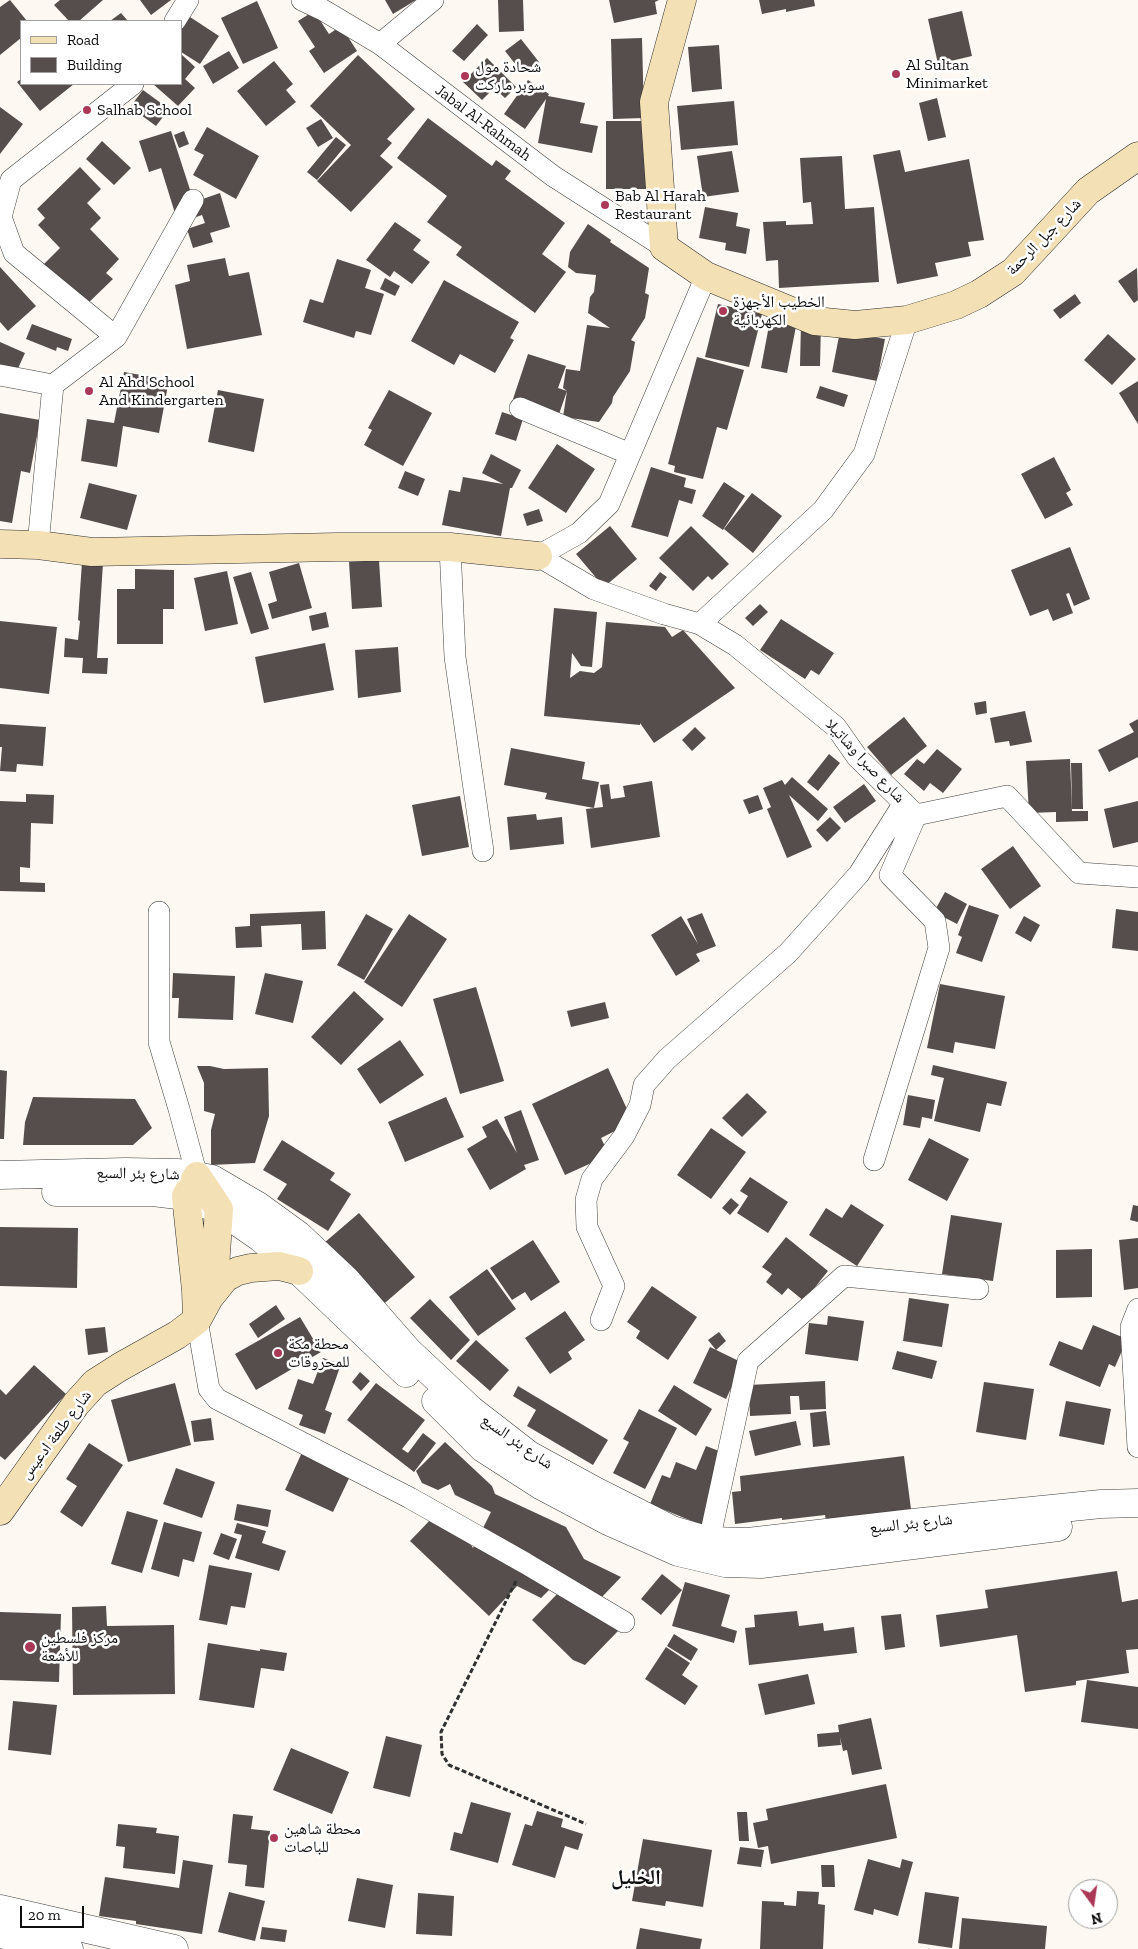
<!DOCTYPE html>
<html>
<head>
<meta charset="utf-8">
<style>
	body { margin:0 }
	#map { position:relative; width:1138px; height:1949px; overflow:hidden; background:#fdf8f1; font-family:"Zilla Slab",serif }
	canvas { display:block }
	.legend { position:absolute; left:20px; top:20px; width:162px; height:65px; box-sizing:border-box; background:#fff; border:1px solid #9f9f9f; margin:0; padding:6px 9px; list-style:none; font-size:15px; color:#0e0e0e }
	.legend li { display:flex; align-items:center; gap:10px; height:25px }
	.legend b { width:25px; border:1px solid #9f9f9f }
	.north { position:absolute; left:1068px; top:1879px; width:50px; height:50px; box-sizing:border-box; background:#fff; border:1px solid #9f9f9f; border-radius:50%; rotate:166deg; font-size:14px; font-weight:700; line-height:20px; text-align:center; color:#0e0e0e }
	.north::after { content:''; display:block; margin:auto; width:18px; height:22px; background:#ac3857; clip-path:polygon(50% 0,100% 100%,50% 72%,0 100%) }
	.scale { position:absolute; left:20px; top:1906px; width:64px; height:22px; box-sizing:border-box; border:2px solid #0e0e0e; border-top:0; padding-left:6px; font-size:15px; line-height:18px; white-space:nowrap; color:#0e0e0e; -webkit-text-stroke:4px #fff; paint-order:stroke }
</style>
</head>
<body>
<div id="map">
<canvas width="1138" height="1949"></canvas>
<ul class="legend">
<li><b style="height:6px;background:#f4e0b5"></b>Road</li>
<li><b style="height:14px;background:#564e4c"></b>Building</li>
</ul>
<div class="north">N</div>
<div class="scale">20 m</div>
</div>
<script>
const g = document.querySelector('canvas').getContext('2d');
g.lineJoin = 'round';
function paint(path, color) { g.fillStyle = color; g.fill(path, 'evenodd'); }
const toPath = rows => new Path2D(rows.map(r => 'M' + r).join(''));
function strokePath(path, color, width, dash) { g.strokeStyle = color; g.lineWidth = width; g.lineCap = dash ? 'butt' : 'round'; g.setLineDash(dash || []); g.stroke(path); }
function label(font, color, halo, rows, align = 'center') {
  g.font = font + ' "Zilla Slab","Noto Naskh Arabic",serif'; g.lineWidth = 5; g.setLineDash([]); g.textBaseline = 'middle'; g.strokeStyle = halo; g.fillStyle = color; for (const [text, x, y, turn = 0] of rows) {
    g.save(); g.translate(x, y); g.rotate((+turn || 0) * Math.PI / 180); g.textAlign = isNaN(turn) ? turn : align; if (halo) g.strokeText(text, 0, 0); g.fillText(text, 0, 0); g.restore();
  }
}
paint(toPath([
	[10,0,27,21,21,21,21,38,0,55,0,7],
	[60,0,103,0,79,21,69,21,54,5],
	[140,0,171,0,151,15],
	[385,0,416,0,393,14],
	[498,0,523,0,524,31,499,32],
	[609,0,659,0,655,2,657,14,614,23],
	[759,0,814,0,815,6,786,12,786,9,762,14],
	[257,1,278,48,243,64,221,18],
	[314,11,329,34,341,26,357,51,324,73,309,51,315,47,298,21],
	[962,11,972,56,938,64,928,19],
	[121,13,128,21,110,21],
	[190,17,219,36,200,64,181,52,181,30],
	[477,24,488,35,464,61,452,51],
	[642,38,644,118,613,119,611,39],
	[521,39,539,62,523,74,505,51],
	[719,45,722,89,692,92,688,47],
	[229,51,239,68,213,84,203,66],
	[181,54,195,67,185,79,195,88,178,106,153,84,181,84],
	[358,55,415,109,387,139,392,143,380,156,393,167,351,212,317,181,351,145,310,106],
	[487,58,516,87,505,98,494,88,482,100,463,82],
	[274,61,293,84,286,90,296,102,266,126,237,91],
	[21,79,21,84,74,84,40,111,17,82],
	[528,80,549,94,548,96,585,103,580,123,598,126,592,153,538,143,546,99,525,129,504,114],
	[143,90,169,109,156,126,130,107],
	[937,98,946,137,928,141,919,103],
	[734,101,738,145,681,150,677,106],
	[0,107,23,124,0,154],
	[428,118,492,166,496,160,511,171,505,179,565,223,542,254,566,272,535,313,456,255,462,247,427,222,447,196,397,158],
	[321,119,333,138,318,147,306,128],
	[606,121,647,121,647,189,606,189],
	[207,127,259,156,236,199,193,175,204,155,194,150],
	[171,131,194,202,220,193,230,227,210,233,213,242,193,248,187,229,205,223,202,215,178,223,161,168,149,172,139,141],
	[184,131,189,144,179,148,174,135],
	[336,137,346,145,317,180,307,172],
	[102,141,131,168,114,185,86,159],
	[900,150,905,172,969,159,984,240,968,242,971,256,935,263,938,276,897,284,873,155],
	[732,151,739,192,703,197,697,156],
	[842,156,845,209,874,207,879,282,779,288,778,260,766,261,763,222,786,221,786,225,813,224,811,202,803,203,800,158],
	[80,167,101,189,87,203,101,218,90,229,119,259,106,273,113,279,81,310,40,268,60,248,38,225,45,218,37,209],
	[705,207,738,213,736,226,750,229,746,254,725,250,726,243,699,238],
	[395,222,421,240,413,250,430,262,412,284,394,271,390,277,366,260],
	[588,224,611,240,610,242,649,268,645,293,649,295,645,318,631,340,635,342,630,371,613,397,612,403,599,422,563,417,567,391,559,414,513,399,528,354,566,366,558,388,567,391,563,388,566,369,580,371,587,325,610,328,588,313,590,297,594,292,596,275,576,273,568,267,570,252],
	[225,258,229,276,249,272,262,335,187,349,175,285,190,281,187,265],
	[337,259,371,270,365,288,384,294,371,335,356,331,354,338,303,322,310,299,323,303],
	[0,267,36,306,8,331,0,322],
	[1137,268,1138,300,1134,303,1118,281],
	[385,278,400,286,395,296,380,289],
	[444,280,519,322,510,338,514,340,495,373,460,354,454,365,411,341],
	[1075,294,1081,303,1060,319,1053,310],
	[718,304,762,314,749,367,705,357],
	[771,315,797,321,787,373,761,368],
	[801,323,821,323,820,366,800,366],
	[32,324,72,339,68,351,57,347,56,351,26,339],
	[840,331,885,339,877,381,832,372],
	[1108,334,1136,359,1112,385,1084,360],
	[0,342,25,353,11,384,0,379],
	[697,357,744,370,727,430,717,427,703,479,674,472,675,466,668,464],
	[124,372,169,380,159,433,123,426,117,467,81,461,87,419,114,423],
	[1138,381,1138,424,1119,393],
	[820,386,848,395,844,407,816,398],
	[218,390,264,399,254,452,208,442],
	[389,390,432,413,403,466,364,445,372,430,368,428],
	[502,412,523,419,516,441,495,434],
	[0,413,40,420,30,473,21,471,12,523,0,521],
	[557,444,595,469,566,513,528,488],
	[491,454,521,470,512,488,510,488,501,536,442,525,449,490,460,492,463,477,503,484,482,473],
	[1054,457,1071,490,1066,493,1073,505,1045,519,1021,474],
	[651,467,686,478,684,487,696,490,692,504,679,500,668,537,631,527],
	[405,471,425,479,418,496,398,488],
	[724,482,745,496,723,530,702,516],
	[89,483,137,495,127,530,80,518],
	[752,493,782,516,753,553,724,529],
	[539,509,543,521,527,526,523,514],
	[610,526,637,559,604,587,576,554],
	[691,526,729,564,712,580,708,576,693,591,659,558],
	[1070,547,1090,599,1074,606,1069,593,1066,594,1073,613,1053,621,1048,609,1030,616,1011,570],
	[379,560,382,607,352,609,349,562],
	[82,562,103,563,97,658,108,658,107,674,82,673,83,658,64,657,65,638,78,640,80,621,78,620],
	[299,563,312,608,272,619,268,604,277,601,269,572],
	[135,569,174,570,174,609,163,609,163,644,117,644,117,589,135,589],
	[227,571,238,624,205,631,194,578],
	[251,572,269,629,251,634,233,577],
	[660,572,667,577,656,591,649,586],
	[760,604,768,612,753,626,745,618],
	[554,608,597,612,592,667,581,666,572,653,570,678,580,671,594,673,602,667,606,622,665,627,672,637,683,630,735,688,654,743,640,723,640,725,544,716],
	[326,612,329,627,312,631,309,616],
	[781,619,834,653,819,675,811,670,805,679,760,650],
	[0,621,57,627,49,694,0,688],
	[325,643,334,690,264,703,255,657],
	[398,647,401,692,358,698,355,650],
	[986,701,987,713,976,715,974,703],
	[1025,711,1032,742,1010,746,1009,741,995,743,990,718],
	[904,717,927,746,891,775,867,747],
	[1138,719,1138,757,1109,772,1098,750,1134,732,1129,724],
	[0,724,46,727,43,766,17,764,16,772,0,771,2,747,0,747],
	[695,727,706,738,692,751,682,740],
	[511,748,585,762,582,779,599,782,594,808,545,799,547,793,504,785],
	[937,749,962,769,943,793,930,783,924,791,904,774,917,759,924,764],
	[829,754,840,763,818,791,807,782],
	[1070,759,1072,811,1088,811,1088,821,1056,822,1056,812,1029,813,1026,761],
	[1071,763,1082,763,1083,809,1072,809],
	[792,777,828,809,818,821,789,795,812,847,787,858,767,809,771,807,763,788,782,780,785,785],
	[652,781,660,837,591,848,586,809,603,807,600,785,609,784,611,799,625,797,623,786],
	[864,784,876,801,845,823,833,807],
	[26,794,54,795,53,824,31,823,30,868,20,867,20,882,45,883,45,892,0,891,0,801,26,802],
	[758,795,763,809,749,814,743,800],
	[460,796,469,847,422,856,412,805],
	[1138,801,1138,842,1113,848,1104,809],
	[536,814,537,820,562,817,564,844,510,850,507,817],
	[830,817,841,828,827,842,816,830],
	[1013,846,1041,886,1010,909,981,869],
	[945,892,967,904,957,924,934,912],
	[969,905,999,915,982,962,956,953,962,937,958,935],
	[1116,909,1138,912,1138,951,1112,948],
	[325,911,326,949,302,950,301,924,261,926,262,947,236,948,235,927,250,926,250,914],
	[702,913,716,946,696,954,700,961,676,976,651,935,681,916,698,944,687,919],
	[366,914,393,929,364,980,337,965],
	[409,914,447,939,402,1007,364,982],
	[1024,916,1040,925,1031,942,1015,933],
	[173,973,235,976,233,1020,178,1018,179,998,172,998],
	[265,973,303,981,293,1023,255,1014],
	[940,984,1005,996,995,1049,955,1042,953,1053,927,1048],
	[476,987,504,1081,460,1094,433,999],
	[354,991,384,1019,341,1065,311,1037],
	[605,1002,609,1018,571,1027,567,1011],
	[400,1040,424,1075,380,1104,357,1069],
	[933,1065,1007,1082,1001,1106,987,1103,980,1132,934,1121,944,1078,931,1075],
	[197,1066,210,1066,224,1069,268,1068,269,1116,255,1163,211,1165,211,1130,215,1114,204,1111,204,1083],
	[608,1068,633,1122,601,1138,609,1155,565,1175,532,1104],
	[0,1070,7,1071,4,1139,0,1139],
	[747,1093,767,1112,742,1137,722,1118],
	[908,1095,935,1100,932,1119,922,1117,920,1128,903,1125],
	[33,1097,135,1099,152,1128,133,1145,23,1145,25,1122],
	[446,1097,464,1137,405,1162,388,1122],
	[521,1110,539,1160,524,1165,526,1169,490,1190,467,1149,487,1137,482,1127,497,1119,517,1153,504,1117],
	[711,1128,746,1152,711,1199,677,1175],
	[929,1138,969,1159,947,1201,908,1180],
	[282,1140,335,1173,330,1180,351,1194,328,1231,277,1199,287,1184,263,1170],
	[750,1177,788,1202,768,1233,737,1213,748,1196,740,1191],
	[731,1198,739,1205,730,1215,722,1208],
	[851,1204,884,1225,857,1266,809,1235,826,1208,842,1218],
	[1133,1205,1138,1206,1138,1222,1130,1220],
	[359,1213,415,1277,379,1308,324,1243],
	[951,1215,1002,1223,993,1281,942,1274],
	[0,1227,78,1228,77,1288,0,1286],
	[786,1237,828,1271,804,1301,788,1288,782,1295,766,1282,772,1274,762,1267],
	[1138,1238,1138,1288,1124,1290,1119,1240],
	[533,1240,560,1282,531,1301,525,1292,512,1300,490,1268],
	[1092,1249,1092,1297,1056,1298,1056,1250],
	[487,1269,516,1309,478,1336,449,1297],
	[652,1286,697,1317,668,1360,636,1338,640,1331,627,1322],
	[909,1298,949,1304,942,1347,903,1341],
	[430,1299,470,1340,451,1360,410,1318],
	[276,1305,285,1319,258,1338,249,1324],
	[565,1311,585,1340,568,1352,572,1359,550,1374,525,1338],
	[828,1316,864,1321,858,1361,805,1354,809,1323,827,1325],
	[300,1317,321,1352,256,1390,235,1354],
	[1093,1325,1127,1339,1115,1367,1109,1364,1100,1387,1049,1365,1059,1341,1082,1350],
	[105,1327,108,1352,88,1355,85,1329],
	[719,1332,726,1341,716,1350,708,1340],
	[476,1340,509,1370,490,1391,456,1361],
	[710,1347,743,1363,726,1399,693,1383],
	[897,1351,937,1361,932,1379,892,1369],
	[323,1358,341,1364,325,1410,332,1413,325,1434,299,1425,303,1415,288,1409,298,1379,313,1384],
	[34,1365,66,1394,5,1460,0,1456,0,1389,6,1395],
	[360,1372,370,1381,361,1391,352,1382],
	[825,1381,826,1409,800,1410,799,1396,790,1396,791,1414,750,1416,749,1385],
	[984,1382,1034,1389,1026,1440,976,1432],
	[175,1383,191,1445,128,1462,111,1400],
	[376,1383,425,1420,402,1449,408,1453,423,1433,436,1443,414,1472,347,1420],
	[674,1385,712,1409,696,1436,658,1411],
	[518,1386,608,1440,593,1465,527,1426,536,1410,513,1396],
	[1066,1401,1111,1409,1104,1445,1059,1436],
	[639,1409,677,1428,645,1489,613,1473,629,1442,623,1439],
	[826,1411,830,1445,813,1447,810,1413],
	[211,1418,214,1440,194,1442,191,1421],
	[796,1421,801,1445,755,1456,749,1431],
	[445,1442,492,1486,495,1494,566,1527,584,1559,621,1577,601,1598,618,1631,585,1665,573,1660,532,1620,560,1591,552,1587,541,1598,517,1586,489,1616,410,1541,432,1518,465,1534,473,1548,491,1512,455,1495,450,1484,438,1490,422,1483,416,1471],
	[89,1443,123,1465,82,1527,60,1512,77,1486,66,1479],
	[706,1446,732,1456,704,1526,650,1504,662,1475,670,1478,676,1462,696,1470],
	[303,1450,352,1472,333,1512,285,1490],
	[904,1456,911,1509,826,1520,825,1515,782,1520,782,1518,735,1524,732,1492,741,1491,740,1476],
	[176,1468,215,1482,202,1518,163,1504],
	[237,1504,271,1510,268,1527,234,1520],
	[127,1511,158,1520,142,1573,111,1564],
	[164,1522,202,1532,194,1562,183,1559,179,1577,151,1569],
	[237,1523,266,1531,262,1543,286,1551,279,1571,235,1558,242,1535,234,1533],
	[221,1533,237,1539,229,1560,213,1554],
	[209,1565,252,1573,245,1608,231,1606,227,1625,199,1620],
	[1117,1571,1122,1602,1138,1599,1138,1649,1126,1650,1129,1673,1076,1681,1076,1685,1025,1692,1017,1635,940,1647,936,1615,988,1608,985,1590],
	[662,1574,682,1590,661,1615,641,1599],
	[685,1582,730,1595,721,1626,737,1631,734,1643,672,1626],
	[106,1606,107,1626,174,1625,175,1694,73,1695,72,1607],
	[797,1611,799,1626,823,1623,824,1631,854,1627,857,1653,749,1665,745,1628,755,1627,754,1615],
	[0,1612,61,1614,59,1682,0,1680],
	[901,1614,905,1647,885,1650,881,1616],
	[674,1634,698,1649,691,1661,667,1646],
	[208,1643,260,1651,260,1649,287,1653,284,1671,261,1668,254,1708,199,1700],
	[666,1647,690,1663,682,1675,698,1686,685,1705,645,1679],
	[808,1674,815,1704,765,1715,758,1684],
	[1087,1680,1138,1687,1138,1729,1081,1722],
	[13,1701,57,1705,51,1755,8,1750],
	[871,1718,882,1769,852,1775,847,1750,843,1751,840,1737,841,1745,818,1747,817,1734,839,1732,838,1725],
	[386,1736,422,1745,410,1797,373,1788],
	[291,1748,349,1772,332,1814,273,1790],
	[886,1784,897,1838,771,1864,768,1846,758,1848,753,1823,768,1820,766,1809],
	[471,1802,511,1813,498,1863,450,1850,454,1832,462,1834],
	[537,1811,563,1819,561,1827,583,1834,578,1850,565,1846,555,1878,512,1865,525,1824,532,1826],
	[737,1812,747,1812,749,1841,739,1841],
	[233,1814,253,1816,251,1829,270,1831,264,1888,245,1886,247,1865,228,1863],
	[118,1824,157,1828,156,1833,179,1836,175,1874,123,1868,125,1847,116,1846],
	[643,1839,712,1850,703,1907,666,1901,665,1906,632,1901],
	[740,1847,764,1850,761,1867,737,1864],
	[868,1859,900,1868,902,1859,913,1862,898,1916,874,1909,873,1915,854,1910],
	[183,1860,213,1865,202,1934,136,1924,136,1921,99,1916,105,1877,179,1888],
	[821,1865,834,1865,835,1887,822,1887],
	[357,1878,393,1885,385,1928,348,1921],
	[797,1891,819,1892,818,1904,825,1905,823,1949,760,1949,762,1901,784,1902,784,1905,796,1906],
	[229,1892,265,1901,255,1941,218,1932],
	[925,1892,959,1897,952,1948,918,1943],
	[418,1893,454,1896,452,1936,416,1934],
	[962,1918,1047,1926,1045,1949,959,1949],
	[262,1927,287,1930,285,1942,260,1939],
	[640,1928,702,1939,700,1949,636,1949]
]), '#564e4c');
const minor = toPath([
	[302,0,323,10,380,44,553,176,664,247],
	[175,21,188,0],
	[380,44,433,0],
	[116,337,14,253,1,217,11,180,133,84],
	[0,375,53,385],
	[520,408,630,454],
	[38,545,53,385,116,337,193,200],
	[450,547,455,657,483,851],
	[538,556,594,589,664,614,700,624,735,645,836,727,857,757,916,815,1007,796,1079,873,1138,877],
	[538,556,579,533,609,504,706,276],
	[700,624,823,510,864,454,907,320],
	[159,912,159,1042,179,1109,197,1176],
	[874,1160,939,948,935,921,890,875,916,815],
	[1138,1309,1131,1327,1138,1447],
	[197,1320,209,1389,217,1399,410,1498,525,1563,624,1622],
	[601,1320,614,1286,587,1227,586,1200,592,1179,624,1136,640,1105,644,1085,667,1059,788,953,859,874,904,803],
	[709,1541,748,1361,844,1276,978,1289]
]);
const tertiary = toPath([
	[0,1175,126,1172,178,1173,212,1179,258,1206,298,1235,346,1280,408,1351,471,1410,529,1455,595,1491,672,1530,709,1541,748,1542,922,1522,1101,1504,1138,1503],
	[56,1192,153,1192,186,1196,222,1211,261,1238,296,1268,406,1373],
	[436,1401,483,1448,542,1486,608,1521,678,1552,725,1563,761,1564,1058,1527],
	[0,1909,174,1949],
	[0,1934,69,1949]
]);
const secondary = toPath([
	[682,0,654,102,664,247,706,276,815,321,855,325,907,320,956,305,979,294,1013,272,1088,191,1138,156],
	[0,544,38,545,92,552,337,547,450,547,538,556],
	[209,1298,225,1278,238,1271,251,1268,279,1266,299,1271],
	[0,1511,76,1404,95,1383,120,1367,177,1335,197,1320,209,1298,215,1268,219,1209,197,1176,186,1196,196,1290,197,1320]
]);
strokePath(minor, '#414141', 22);
strokePath(tertiary, '#414141', 29);
strokePath(secondary, '#303030', 29);
strokePath(toPath([
	[516,1581,441,1732,442,1754,449,1765,586,1824]
]), '#303030', 3, [5, 2.5]);
strokePath(minor, '#fff', 21);
strokePath(tertiary, '#fff', 28);
strokePath(secondary, '#f4e0b5', 28);
for (const [x, y, r, color] of [
	[896,74,5,"#ac3857"],
	[465,76,5,"#ac3857"],
	[87,110,5,"#ac3857"],
	[605,205,5,"#ac3857"],
	[723,311,5,"#ac3857"],
	[89,391,5,"#ac3857"],
	[278,1353,5,"#ac3857"],
	[30,1647,6,"#ac3857"],
	[274,1838,5,"#ac3857"]
]) { const dot = new Path2D(); dot.arc(x, y, r, 0, 2 * Math.PI); g.fillStyle = color; g.fill(dot); strokePath(dot, '#fff', 2); }
label('16px', '#0e0e0e', '#fff', [
	["Al Sultan",906,65],
	["Minimarket",906,83],
	["شحادة مول",475,67],
	["سوبر ماركت",475,85],
	["Salhab School",97,110],
	["Bab Al Harah",615,196],
	["Restaurant",615,214],
	["الخطيب الأجهزة",733,302],
	["الكهربائية",733,320],
	["Al Ahd School",99,382],
	["And Kindergarten",99,400],
	["محطة مكة",288,1344],
	["للمحروقات",288,1362],
	["مركز فلسطين",41,1638],
	["للأشعة",41,1656],
	["محطة شاهين",284,1829],
	["للباصات",284,1847]
], 'left');
label('16px', '#0e0e0e', '#fff', [
	["Jabal Al-Rahmah",483,123,37],
	["شارع جبل الرحمة",1044,237,-46],
	["شارع صبرا وشاتيلا",865,761,47],
	["شارع بئر السبع",138,1174,1],
	["شارع طلعة ادعيس",56,1435,-53],
	["شارع بئر السبع",517,1442,35],
	["شارع بئر السبع",911,1524,-6]
]);
label('bold 21px', '#0e0e0e', '#fff', [
	["الخليل",636,1878]
]);
</script>
</body>
</html>
